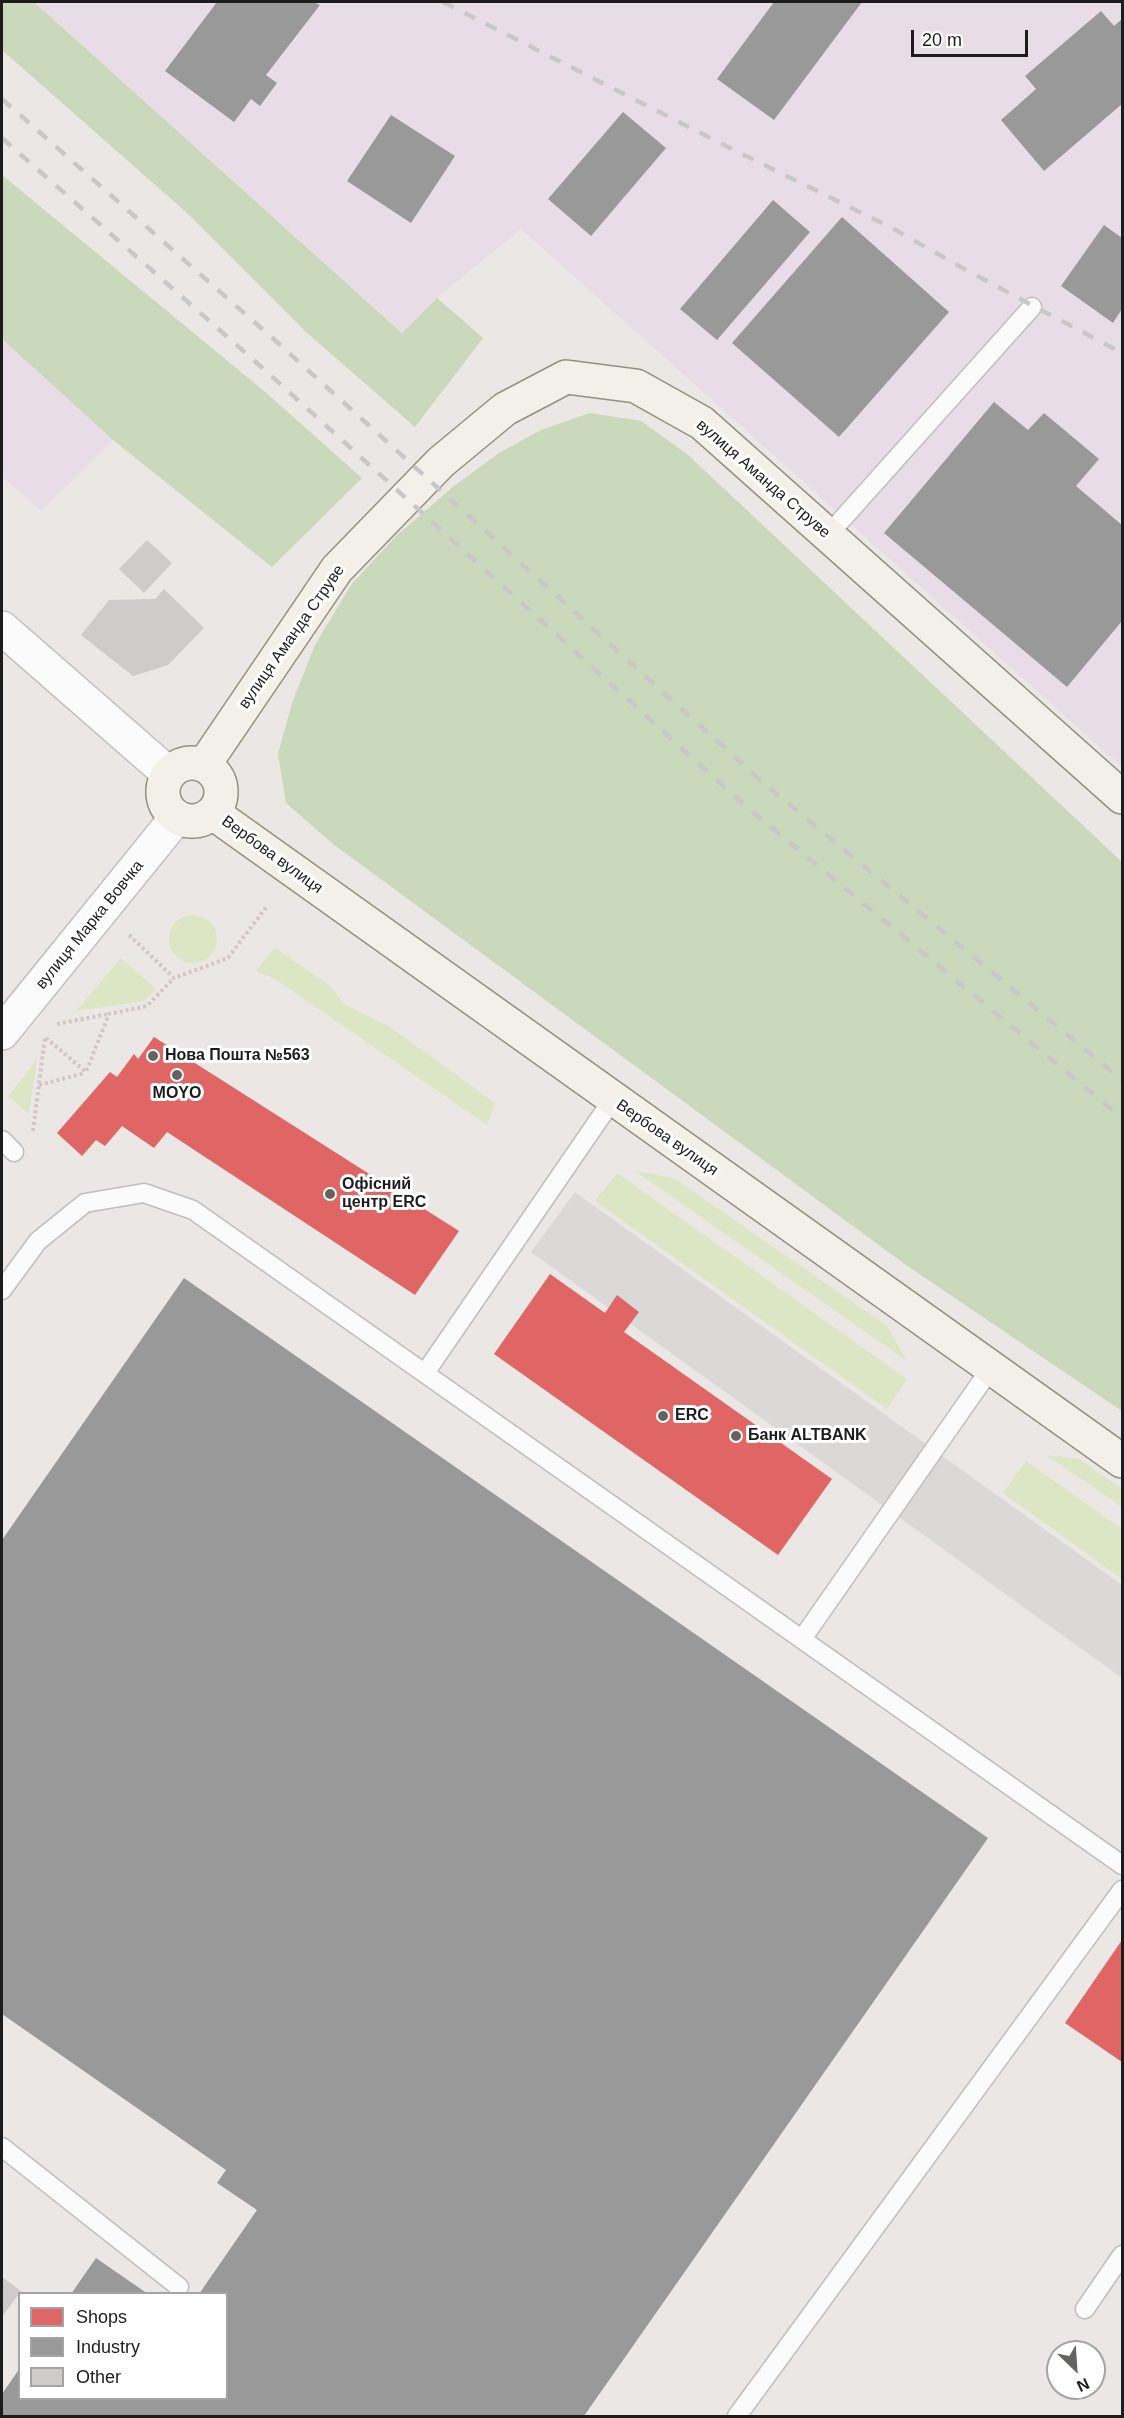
<!DOCTYPE html>
<html>
<head>
<meta charset="utf-8">
<style>
	body { margin:0 }
	#map { position:relative; width:1124px; height:2418px; overflow:hidden; background:#eae7e5; font-family:Arial,sans-serif }
	canvas { display:block }
	.frame { position:absolute; inset:0; border:3px solid #1c1c1c; pointer-events:none }
	.legend { position:absolute; left:18px; top:2292px; width:210px; height:108px; box-sizing:border-box; background:#fff; border:2px solid #a4a4a4; margin:0; padding:8px 10px; list-style:none; font-size:18px; color:#1c1c1c }
	.legend li { display:flex; align-items:center; gap:12px; height:30px }
	.legend b { width:30px; border:2px solid #a4a4a4 }
	.north { position:absolute; left:1046px; top:2340px; width:60px; height:60px; box-sizing:border-box; background:#fff; border:2px solid #a4a4a4; border-radius:50%; rotate:155deg; font-size:16px; font-weight:700; line-height:24px; text-align:center; color:#1c1c1c }
	.north::after { content:''; display:block; margin:auto; width:21px; height:27px; background:#646362; clip-path:polygon(50% 0,100% 100%,50% 72%,0 100%) }
	.scale { position:absolute; left:911px; top:30px; width:117px; height:27px; box-sizing:border-box; border:3px solid #1c1c1c; border-top:0; padding-left:8px; font-size:18px; line-height:21px; white-space:nowrap; color:#1c1c1c; -webkit-text-stroke:4px #fff; paint-order:stroke }
</style>
</head>
<body>
<div id="map">
<canvas width="1124" height="2418"></canvas>
<div class="frame"></div>
<ul class="legend">
<li><b style="height:16px;background:#e06666"></b>Shops</li>
<li><b style="height:16px;background:#999"></b>Industry</li>
<li><b style="height:16px;background:#cecbca"></b>Other</li>
</ul>
<div class="north">N</div>
<div class="scale">20 m</div>
</div>
<script>
const g = document.querySelector('canvas').getContext('2d');
g.lineJoin = 'round';
function paint(path, color) { g.fillStyle = color; g.fill(path, 'evenodd'); }
const toPath = rows => new Path2D(rows.map(r => 'M' + r).join(''));
function strokePath(path, color, width, dash) { g.strokeStyle = color; g.lineWidth = width; g.lineCap = dash ? 'butt' : 'round'; g.setLineDash(dash || []); g.stroke(path); }
function label(font, color, halo, rows, align = 'center') {
  g.font = font + ' Arial,sans-serif'; g.lineWidth = 6; g.setLineDash([]); g.textBaseline = 'middle'; g.strokeStyle = halo; g.fillStyle = color; for (const [text, x, y, turn = 0] of rows) {
    g.save(); g.translate(x, y); g.rotate((+turn || 0) * Math.PI / 180); g.textAlign = isNaN(turn) ? turn : align; if (halo) g.strokeText(text, 0, 0); g.fillText(text, 0, 0); g.restore();
  }
}
paint(toPath([
	[34,2,1122,2,1122,767,521,229,437,298,403,333],
	[2,339,113,440,41,511,2,476]
]), '#e8dde6');
paint(toPath([
	'169 939a24 24 0 1 1 48 0a24 24 0 1 1-48 0Z',
	[275,948,329,985,344,1004,390,1027,495,1103,487,1125,275,979,256,971],
	[121,958,156,989,144,1001,76,1011],
	[37,1060,29,1114,8,1096],
	[635,1171,674,1178,887,1326,907,1361],
	[617,1173,907,1379,887,1409,595,1201],
	[1046,1455,1079,1459,1122,1489,1122,1507],
	[1026,1461,1122,1529,1122,1579,1003,1493]
]), '#dde6c4');
paint(toPath([
	[2,2,34,2,402,333,437,298,483,338,415,427,306,332,187,213,2,50],
	[2,175,264,391,362,478,272,567,113,440,2,339],
	[590,413,641,421,687,454,1122,862,1122,1411,906,1265,333,844,286,803,278,754,292,703,315,645,351,585,396,536,454,486,499,453,541,430]
]), '#cad8bb');
paint(toPath([
	[575,1192,1122,1585,1122,1678,531,1252]
]), '#dad9d8');
paint(toPath([
	[154,1037,459,1231,415,1295,167,1132,154,1148,122,1126,105,1146,96,1140,82,1156,57,1133,110,1072,117,1077,134,1054,138,1059],
	[550,1274,605,1313,617,1295,639,1312,624,1332,832,1479,778,1555,494,1354],
	[1122,1940,1122,2062,1065,2023]
]), '#e06666');
paint(toPath([
	[217,2,314,2,320,5,266,75,277,83,260,106,251,99,234,122,165,71],
	[774,2,862,2,774,120,717,79],
	[1101,11,1114,26,1122,19,1122,104,1044,171,1001,120,1036,89,1025,76],
	[623,112,666,148,591,236,548,199],
	[391,115,455,156,411,223,347,181],
	[773,200,810,232,717,340,680,309],
	[842,217,949,312,839,437,732,343],
	[1104,225,1122,238,1122,309,1113,323,1061,286],
	[994,402,1028,430,1044,413,1099,459,1076,486,1122,525,1122,621,1067,687,884,533],
	[184,1278,988,1838,584,2416,2,2416,2,2394,20,2368,20,2398,226,2398,226,2294,199,2294,257,2210,217,2183,226,2170,2,2014,2,1540],
	[96,2258,148,2294,71,2294]
]), '#999');
paint(toPath([
	[147,540,172,563,144,593,119,569],
	[164,589,204,628,168,665,133,676,81,635,109,600,155,599],
	[2,2277,21,2291,2,2317]
]), '#cecbca');
const service = toPath([
	[828,535,1032,307],
	[2,1140,14,1152],
	[2,1290,38,1241,85,1203,144,1193,193,1210,1122,1865],
	[425,1373,613,1099],
	[802,1639,991,1368],
	[2,2147,179,2287],
	[1085,2309,1122,2255],
	[737,2416,1122,1890]
]);
const minor = toPath([
	[2,628,169,774],
	[2,1033,177,817]
]);
const secondary = toPath([
	'163 792a29 29 0 1 1 58 0a29 29 0 1 1-58 0Z',
	[204,765,337,569,441,462,505,409,566,377,636,386,702,423,1122,797],
	[213,813,1122,1461]
]);
strokePath(service, '#c0bebd', 21);
strokePath(minor, '#c0bebd', 36);
strokePath(secondary, '#93917e', 36);
strokePath(toPath([
	[129,935,174,978,228,958,267,906],
	[57,1024,109,1014],
	[39,1085,85,1073],
	[33,1131,45,1037,86,1072,109,1014,147,1006,174,978]
]), '#d5c6c6', 4, [3, 3]);
strokePath(service, '#fcfbfb', 18);
strokePath(minor, '#fcfbfb', 33);
strokePath(secondary, '#f2f0e9', 33);
strokePath(toPath([
	[443,2,728,147,892,228,968,271,1122,353],
	[2,99,278,343,760,780,1122,1080],
	[2,138,257,363,741,802,1122,1118]
]), '#c9c8c8', 4.5, [12, 12]);
for (const [x, y, r, color] of [
	[153,1056,6,"#646362"],
	[177,1075,6,"#646362"],
	[330,1194,6,"#646362"],
	[663,1416,6,"#646362"],
	[736,1436,6,"#646362"]
]) { const dot = new Path2D(); dot.arc(x, y, r, 0, 2 * Math.PI); g.fillStyle = color; g.fill(dot); strokePath(dot, '#fff', 2); }
label('16px', '#1c1c1c', '#fff', [
	["вулиця Аманда Струве",763,479,41],
	["вулиця Аманда Струве",292,637,-55],
	["Вербова вулиця",272,855,36],
	["вулиця Марка Вовчка",90,925,-51],
	["Вербова вулиця",667,1138,35]
]);
label('bold 16px', '#1c1c1c', '#fff', [
	["Нова Пошта №563",165,1056],
	["MOYO",177,1094,"center"],
	["Офісний",342,1185],
	["центр ERC",342,1203],
	["ERC",675,1416],
	["Банк ALTBANK",748,1436]
], 'left');
</script>
</body>
</html>
